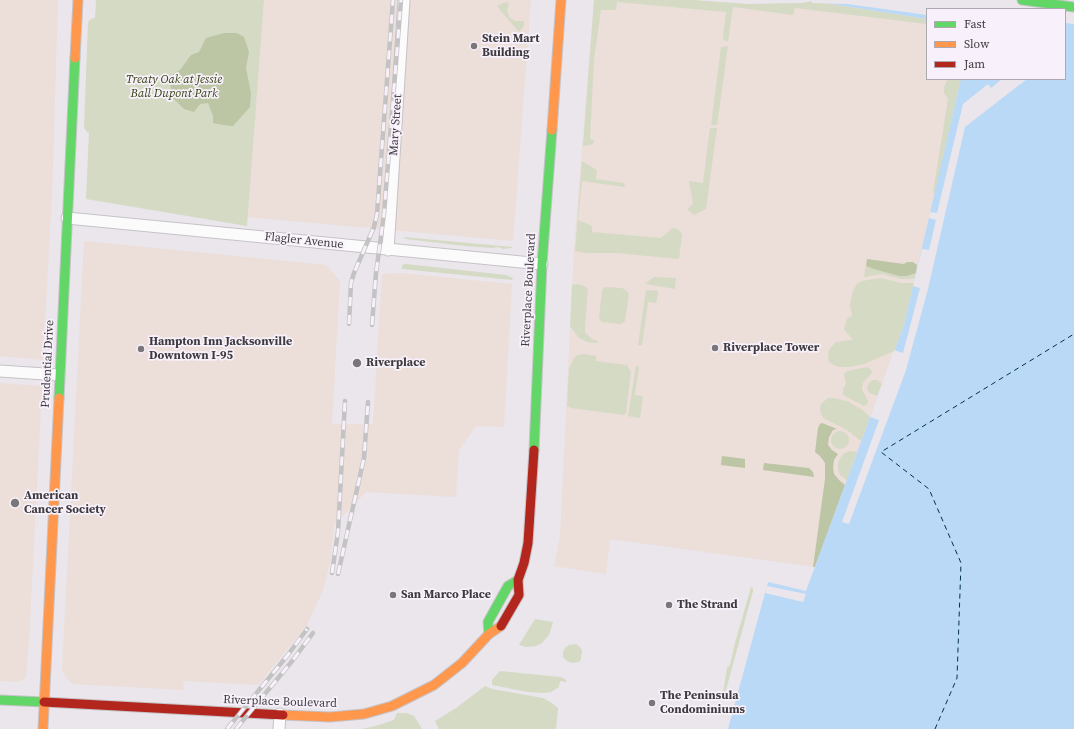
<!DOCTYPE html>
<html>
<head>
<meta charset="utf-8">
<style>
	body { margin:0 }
	#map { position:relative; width:1074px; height:729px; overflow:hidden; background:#eae6eb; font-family:"Source Serif 4",serif }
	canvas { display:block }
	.legend { position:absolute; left:926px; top:8px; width:140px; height:72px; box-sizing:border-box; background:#f8f1fb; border:1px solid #aea8b0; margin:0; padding:5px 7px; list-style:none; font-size:12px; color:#3e3b3f }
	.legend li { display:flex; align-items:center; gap:8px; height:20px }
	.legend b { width:20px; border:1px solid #aea8b0 }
</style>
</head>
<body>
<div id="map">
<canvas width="1074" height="729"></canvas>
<ul class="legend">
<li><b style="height:5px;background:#63d668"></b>Fast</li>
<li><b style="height:5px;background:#ff974d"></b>Slow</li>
<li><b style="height:5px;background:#b3261e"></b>Jam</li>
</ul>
</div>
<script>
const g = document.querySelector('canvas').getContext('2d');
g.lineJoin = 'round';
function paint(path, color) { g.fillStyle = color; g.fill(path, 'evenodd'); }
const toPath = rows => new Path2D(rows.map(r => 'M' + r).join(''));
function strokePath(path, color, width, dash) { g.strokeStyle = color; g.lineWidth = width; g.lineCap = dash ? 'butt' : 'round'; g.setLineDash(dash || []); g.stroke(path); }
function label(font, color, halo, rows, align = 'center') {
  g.font = font + ' "Source Serif 4",serif'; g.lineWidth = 3.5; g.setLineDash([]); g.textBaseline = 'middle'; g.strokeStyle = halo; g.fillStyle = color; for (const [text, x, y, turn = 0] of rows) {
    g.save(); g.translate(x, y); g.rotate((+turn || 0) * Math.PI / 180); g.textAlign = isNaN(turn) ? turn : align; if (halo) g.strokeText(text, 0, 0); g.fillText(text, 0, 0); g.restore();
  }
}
paint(toPath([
	[0,0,58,0,52,195,43,360,0,356],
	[264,0,531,0,513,241,247,217],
	[594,0,692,0,748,4,802,3,813,1,927,19,927,79,961,79,904,325,815,567,610,539,606,574,554,566,560,536,574,249],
	[84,241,326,265,340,281,332,424,373,424,382,274,401,273,512,284,504,427,476,426,459,450,456,497,366,492,334,525,331,559,323,590,314,610,306,626,258,685,184,681,183,690,73,684,67,679,62,670],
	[0,383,42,386,29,642,26,677,19,682,0,681]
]), '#ecded9');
paint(toPath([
	[96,0,264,0,247,226,86,199,89,132,88,133,84,128,88,22,91,19,95,18],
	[594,0,692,0,748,4,802,3,813,1,927,19,927,24,795,8,793,15,733,7,728,42,724,40,723,38,726,12,617,2,616,10,601,10,594,60,590,139,594,140,593,144,585,146,583,146],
	[506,2,509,4,507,10,509,17,515,21,524,21,524,26,519,32,497,6],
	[728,46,717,125,711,125,721,47],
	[948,79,961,79,935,193,933,193,948,99,944,93,944,87],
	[710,128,717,128,706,209,694,215,687,209,693,204,689,181,703,183],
	[582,161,597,170,596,179,624,183,625,185,624,187,582,181,578,220,592,226,592,232,661,238,670,230,673,228,677,229,680,231,682,235,679,259,616,253,586,253,575,251],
	[403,237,512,247,512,248,503,249,498,247,493,248,465,246,406,239],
	[406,264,506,275,513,278,512,280,402,269,402,265],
	[866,266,899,276,907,276,916,273,915,278,909,279,901,279,882,274,864,277],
	[654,277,676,278,675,289,645,284],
	[881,278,901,283,914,283,904,325,894,352,892,352,864,364,849,367,839,367,834,365,829,362,828,358,829,350,836,342,853,340,844,329,847,319,852,316,850,306,851,298,853,291,857,284,862,281],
	[577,284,582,285,588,289,585,325,585,332,592,339,598,341,598,343,587,342,579,338,570,326,572,285],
	[605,287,622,288,627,291,629,294,625,321,621,324,602,322,599,318,602,290],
	[646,290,658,291,658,295,656,303,648,302,642,345,638,345],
	[584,354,596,356,596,361,627,365,631,372,626,413,624,415,571,408,567,406,569,368,574,358,578,355],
	[636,366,639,367,635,395,643,396,640,418,628,416],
	[867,367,871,370,872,373,863,383,862,389,868,401,867,404,864,406,843,395,843,389,846,384,844,374,847,371],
	[872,380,877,380,882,384,878,396,869,393,867,389,868,384],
	[828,398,835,398,849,402,864,411,870,417,861,441,847,430,825,419,822,416,820,410,821,404],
	'831 440a9 9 0 1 1 18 0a9 9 0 1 1-18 0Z',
	[850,451,857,452,847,480,841,476,838,470,838,464,840,458,844,453],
	[751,587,753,588,753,591,723,701,719,696,723,693,727,668,730,665,735,643],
	[535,619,553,622,549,635,542,643,536,646,526,647,519,645],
	[576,644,580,647,582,651,581,659,579,662,572,663,567,661,563,657,563,652,565,648,569,645],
	[500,671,560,677,565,679,567,682,560,681,559,687,551,692,544,693,528,692,492,685,492,680],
	[485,686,492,689,543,698,552,703,558,708,556,729,439,729,435,721,456,708],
	[397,713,406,713,414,716,422,729,361,729,376,726,394,720]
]), '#d5dac5');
paint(toPath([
	[224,33,237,33,244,37,249,52,246,68,251,93,250,107,233,126,223,125,213,123,213,116,208,103,200,104,194,112,184,109,173,98,170,84,173,74,180,70,191,55,199,52,206,38],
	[867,259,904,264,907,262,913,262,917,265,916,273,907,276,899,276,874,269,866,266],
	[822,423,837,429,833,430,829,437,828,445,832,450,838,454,834,460,833,467,834,474,839,480,845,485,815,567,813,567,825,479,825,463,820,456,815,452,818,428,820,424],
	[722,456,745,459,745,468,721,465],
	[764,463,809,468,813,472,814,477,763,470]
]), '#bcc5a4');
paint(toPath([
	[1074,0,1074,729,728,729,768,582,806,591,904,325,961,79,1065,79,1065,9,927,9,927,19,813,1]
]), '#bad9f6');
paint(toPath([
	[811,0,1074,0,1074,24,1065,23,1065,9,927,9,927,15,847,4,812,3],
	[1002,79,1027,79,965,127,928,289,906,370,849,524,842,522,879,420,870,417,894,350,903,353,920,288,913,286,922,249,929,250,936,220,929,218,930,212,937,213,963,104,988,84,991,88],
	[767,586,806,594,803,602,765,593]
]), '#eae6eb');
strokePath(toPath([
	[935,729,957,678,961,563,929,489,881,452,1074,334]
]), '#01314f', 1, [5, 4]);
const street = toPath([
	[67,218,542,264],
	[388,250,404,0],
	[0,371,59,375],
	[279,729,280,714]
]);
const fast = toPath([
	[1022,0,1074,7],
	[59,398,75,58],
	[534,450,542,264,552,130],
	[489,634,488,622,508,586,518,580],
	[0,700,44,702]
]);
const slow = toPath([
	[75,58,78,0],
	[552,130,561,0],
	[283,715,330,717,364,714,392,706,434,685,462,663,489,634,501,626],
	[43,729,59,398]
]);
const jam = toPath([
	[501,626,519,595,518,580,524,563,528,543,534,450],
	[44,702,283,715]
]);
strokePath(street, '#c5c3c7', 13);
strokePath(fast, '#c5c3c7', 11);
strokePath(slow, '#c5c3c7', 11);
strokePath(jam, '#c5c3c7', 11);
strokePath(street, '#fcfbfc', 11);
strokePath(fast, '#63d668', 9);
strokePath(slow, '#ff974d', 9);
strokePath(jam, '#b3261e', 9);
const rail = toPath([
	[349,324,351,283,354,273,374,227,377,214,393,0],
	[372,325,376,273,384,214,401,0],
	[332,573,338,532,345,401],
	[338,574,364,458,368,402],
	[227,729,287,656,307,629],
	[236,729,293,660,313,633]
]);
strokePath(rail, '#c4c3c4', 4.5);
strokePath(rail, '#f8f1fb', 3, [9]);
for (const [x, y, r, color] of [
	[474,46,4,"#7a777b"],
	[715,348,4,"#7a777b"],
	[141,349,4,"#7a777b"],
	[357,363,5,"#7a777b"],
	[15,503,5,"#7a777b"],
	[393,595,4,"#7a777b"],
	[669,605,4,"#7a777b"],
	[652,703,4,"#7a777b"]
]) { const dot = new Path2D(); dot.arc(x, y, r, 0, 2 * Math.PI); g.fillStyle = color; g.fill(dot); strokePath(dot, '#f8f1fb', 1.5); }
label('bold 12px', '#3e3b3f', '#f8f1fb', [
	["Stein Mart",482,39],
	["Building",482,53],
	["Hampton Inn Jacksonville",149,342],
	["Downtown I-95",149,356],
	["Riverplace Tower",723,348],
	["Riverplace",366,363],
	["American",24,496],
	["Cancer Society",24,510],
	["San Marco Place",401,595],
	["The Strand",677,605],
	["The Peninsula",660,696],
	["Condominiums",660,710]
], 'left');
label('italic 12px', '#344110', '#f8f1fb', [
	["Treaty Oak at Jessie",174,80],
	["Ball Dupont Park",174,94]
]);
label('12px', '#3e3b3f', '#f8f1fb', [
	["Mary Street",396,125,-86],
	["Flagler Avenue",304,241,6],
	["Riverplace Boulevard",529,290,-87],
	["Prudential Drive",48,364,-87],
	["Riverplace Boulevard",280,702,2]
]);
</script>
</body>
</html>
